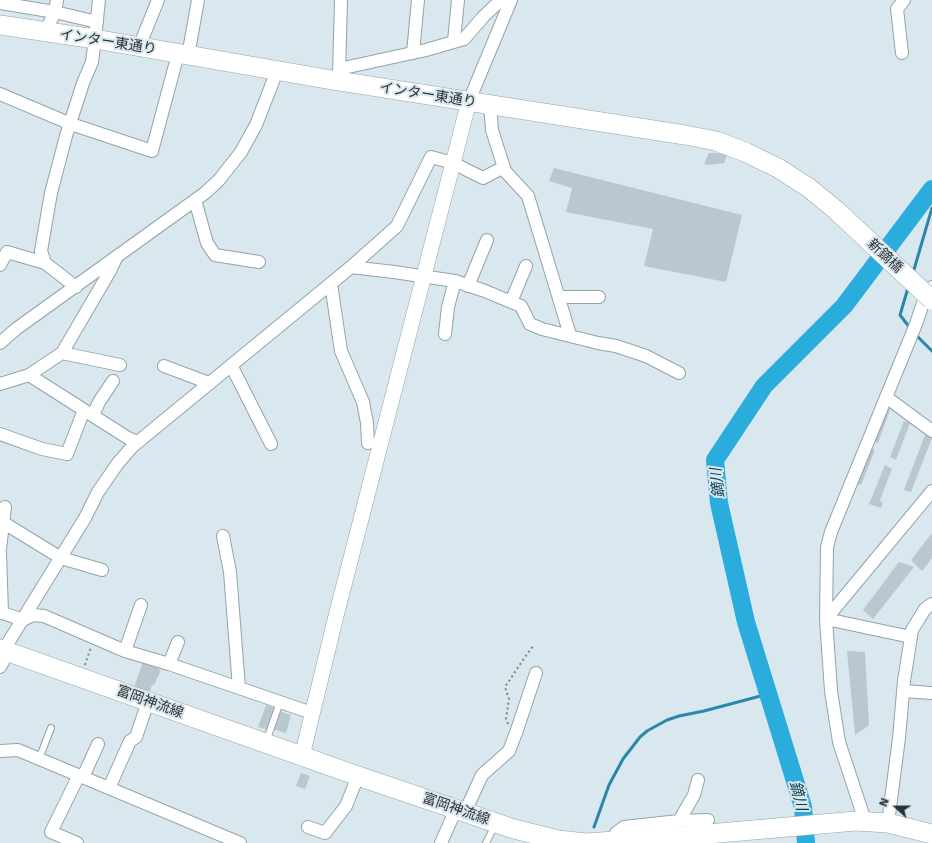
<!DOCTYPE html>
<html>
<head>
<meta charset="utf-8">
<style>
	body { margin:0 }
	#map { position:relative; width:932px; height:843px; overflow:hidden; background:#d9e7ee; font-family:"Work Sans",sans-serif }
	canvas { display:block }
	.north { position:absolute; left:876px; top:787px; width:40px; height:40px; -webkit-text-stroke:3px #d9e7ee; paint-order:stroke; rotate:291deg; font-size:11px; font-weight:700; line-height:16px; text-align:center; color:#2c3134 }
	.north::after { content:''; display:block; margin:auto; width:14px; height:18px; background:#2c3134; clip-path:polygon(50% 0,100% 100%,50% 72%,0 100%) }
</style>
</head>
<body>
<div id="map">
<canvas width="932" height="843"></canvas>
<div class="north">N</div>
</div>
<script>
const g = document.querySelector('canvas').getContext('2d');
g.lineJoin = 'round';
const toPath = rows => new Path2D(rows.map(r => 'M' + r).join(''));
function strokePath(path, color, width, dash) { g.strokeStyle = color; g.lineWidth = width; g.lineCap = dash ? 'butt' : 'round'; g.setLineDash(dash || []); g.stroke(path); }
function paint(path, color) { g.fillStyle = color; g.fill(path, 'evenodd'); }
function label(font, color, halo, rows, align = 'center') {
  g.font = font + ' "Work Sans","Noto Sans JP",sans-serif'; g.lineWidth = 4; g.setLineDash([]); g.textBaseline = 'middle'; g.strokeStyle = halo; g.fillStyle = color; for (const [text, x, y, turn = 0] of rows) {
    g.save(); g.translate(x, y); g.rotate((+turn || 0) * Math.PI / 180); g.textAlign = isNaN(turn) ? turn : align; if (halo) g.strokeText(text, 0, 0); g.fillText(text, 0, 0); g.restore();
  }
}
strokePath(toPath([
	[913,273,932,208],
	[908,288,900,315,910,328],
	[915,334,932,351],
	[594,827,609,785,623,759,640,737,647,731,667,720,679,716,704,711,768,694]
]), '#2b87aa', 3);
strokePath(toPath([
	[806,843,803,807,746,622,719,503,715,460,764,386,844,306,932,189]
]), '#2aacdc', 18);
paint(toPath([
	[709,153,718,153,727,155,724,163,710,165,704,164],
	[554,168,742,215,726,282,644,266,653,229,566,212,572,188,549,181],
	[884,408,890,410,878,443,872,441],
	[904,421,910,423,896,460,890,457],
	[925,435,932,438,911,492,904,490],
	[869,446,875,450,861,485,855,483],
	[885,465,892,469,880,500,883,503,881,508,869,504],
	[932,533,932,558,922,571,911,560],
	[899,562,914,567,873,619,863,610],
	[847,651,865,652,869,725,855,735],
	[143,662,159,667,158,669,161,670,154,685,152,685,148,696,133,690],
	[266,705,274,708,273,710,276,711,268,730,258,727],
	[278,711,291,715,286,733,272,729],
	[301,773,310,776,305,789,296,786]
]), '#bac7ce');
const service = toPath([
	[266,742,280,702],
	[39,759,51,728],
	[486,843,495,825]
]);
const minor = toPath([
	[0,3,55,12,97,22],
	[45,32,55,12,57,0],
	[454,41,458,0],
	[139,47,158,0],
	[413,53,418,0],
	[902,53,897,9,904,0],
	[188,56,198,0],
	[339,69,426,50,464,39,484,16,501,0],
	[339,75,341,0],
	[0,94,71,124,152,151,178,54],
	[469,101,511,0],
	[490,104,492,130,505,171,528,196,570,335],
	[195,200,207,243,215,255,259,262],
	[0,265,7,252,45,263],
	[351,267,394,272,455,281,485,291,521,306,530,324,542,329,598,343,616,346,646,356,679,373],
	[331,284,341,351,363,402,367,423,368,443],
	[468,286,487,240],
	[76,287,45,263,41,251,51,193,66,136,83,83,92,62,95,39,99,0],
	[559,297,599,297],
	[511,302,526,266],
	[445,334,448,307,455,281],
	[0,343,16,329,205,193,219,180,241,152,256,125,277,71],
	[62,353,120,365],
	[231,365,271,444],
	[164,366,209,383],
	[29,375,128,438,137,442],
	[0,384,29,375,62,353,110,271,116,258],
	[886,397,932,431],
	[93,415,99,402,113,381],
	[0,434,42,449,67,454,84,410],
	[4,523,61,558,102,570],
	[223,536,230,572,239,688],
	[0,549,5,507],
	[0,553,2,613],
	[0,612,23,620,33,615,44,616,125,651,169,664,312,713],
	[826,619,932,491],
	[826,619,911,637],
	[125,651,141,605],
	[169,664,178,642],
	[0,667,3,662,4,650,8,643,85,518,98,492,118,463,133,446,351,267,397,226,431,157,453,163,483,178,504,167],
	[904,691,932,693],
	[0,751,18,750,240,843],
	[83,777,98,744],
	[109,788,130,741,136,737,148,702],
	[465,812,482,775,509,751,517,730,536,673],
	[679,821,694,795,698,780],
	[865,821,839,742,831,691,826,619,827,547,831,532,916,324,923,303,932,287],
	[888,823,899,738,904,681,912,630,925,609,932,604],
	[308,827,325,833,346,806,358,776],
	[77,843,51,832,79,775],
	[441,843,456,809],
	[615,843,616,833,624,827,679,821,708,820]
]);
const tertiary = toPath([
	[302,756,336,616,469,101]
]);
const primary = toPath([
	[0,25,95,39,332,80,685,135,716,141,745,152,778,168,809,188,837,211],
	[0,649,358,776,514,829,558,840,586,843,615,841,685,836,856,821,888,823,932,834]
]);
strokePath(service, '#95a2a8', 8);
strokePath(minor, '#95a2a8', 14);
strokePath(tertiary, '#95a2a8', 16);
strokePath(primary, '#95a2a8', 20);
strokePath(toPath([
	[85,665,91,647],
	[508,724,506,719,509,699,505,687,525,657,534,645]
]), '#7c858a', 2, [2, 3]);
strokePath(service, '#fff', 6);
strokePath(minor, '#fff', 12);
strokePath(tertiary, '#fff', 15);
strokePath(primary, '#fff', 19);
const primaryBridge = toPath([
	[837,211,932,300]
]);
strokePath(primaryBridge, '#95a2a8', 20, []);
strokePath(primaryBridge, '#fff', 19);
label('14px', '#2c3134', '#d9e7ee', [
	["インター東通り",108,42,9],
	["インター東通り",428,95,9],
	["新鏑橋",885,256,43],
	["富岡神流線",150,702,20],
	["富岡神流線",456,809,19]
]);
label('italic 15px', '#053c50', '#d9e7ee', [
	["鏑川",718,483,-96],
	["鏑川",798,796,76]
]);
</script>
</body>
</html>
